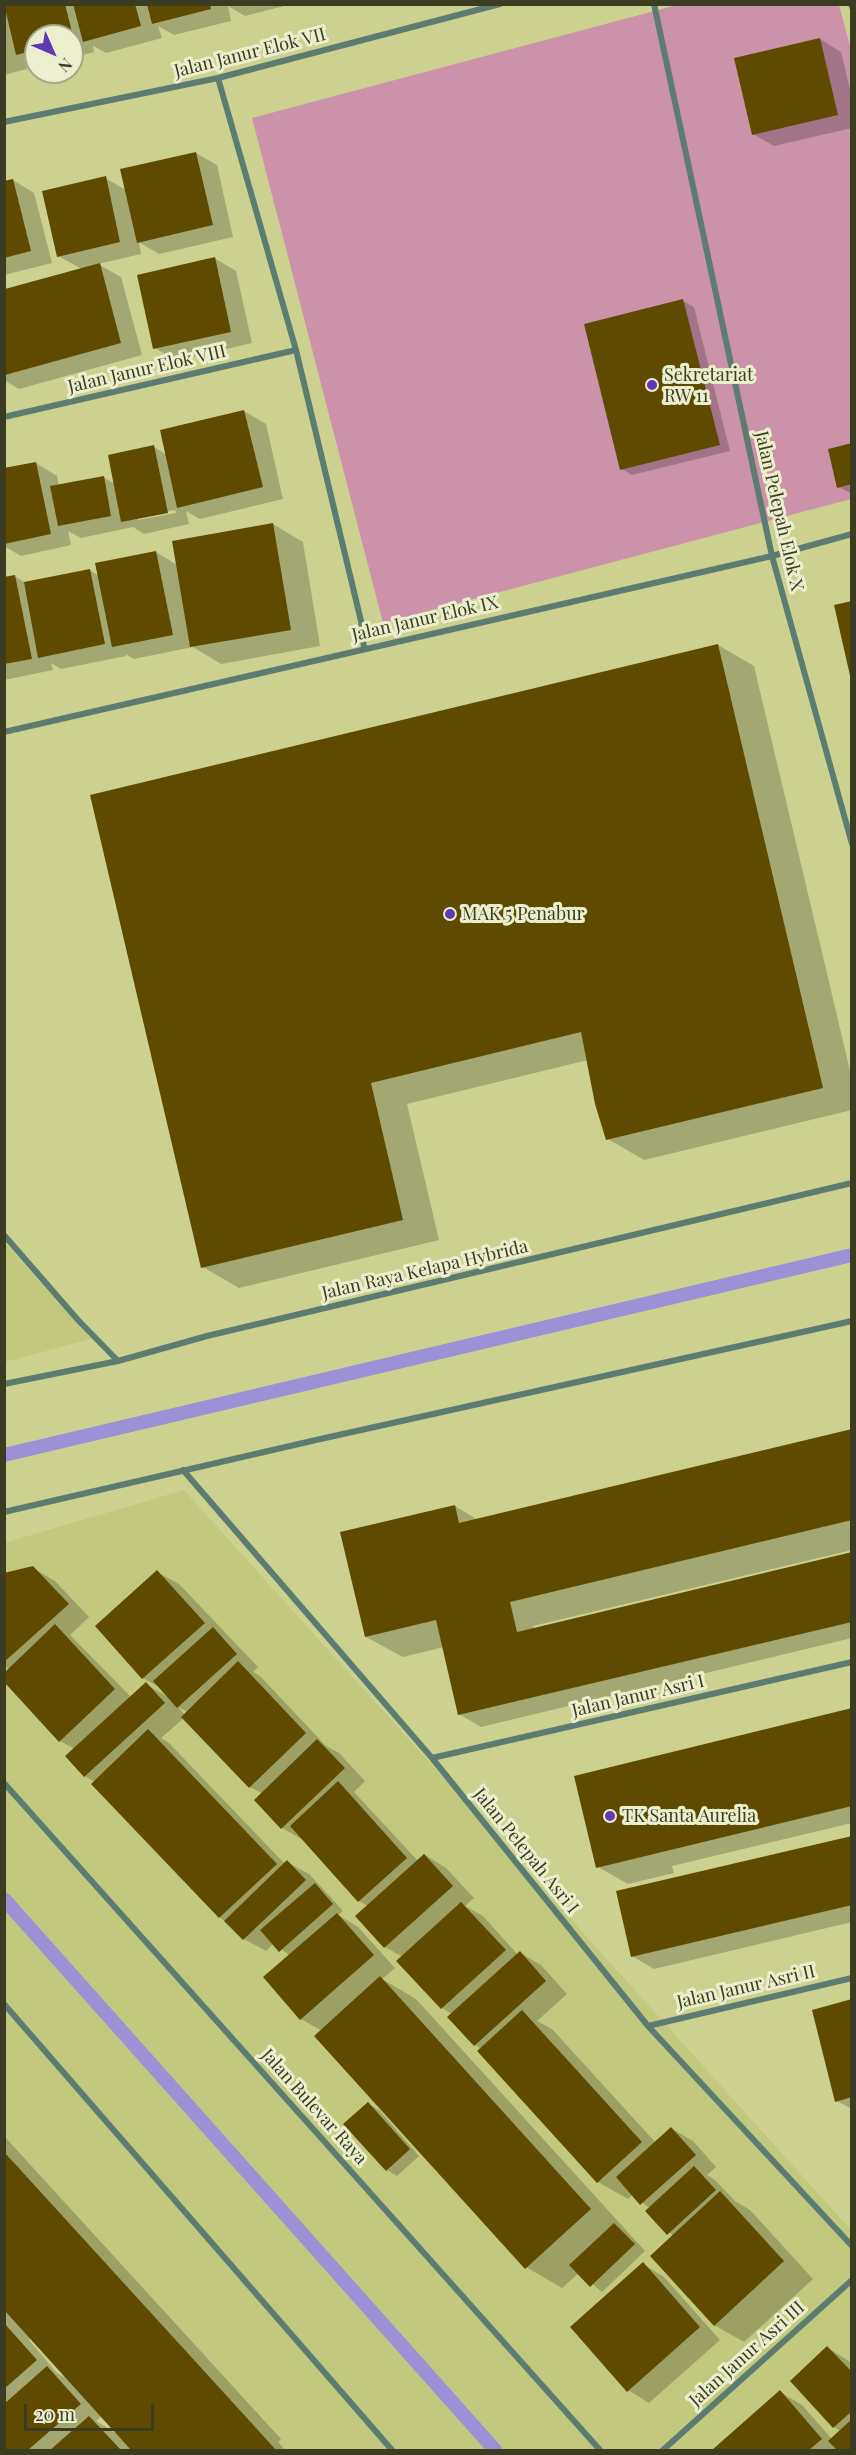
<!DOCTYPE html>
<html>
<head>
<meta charset="utf-8">
<style>
	body { margin:0 }
	#map { position:relative; width:856px; height:2455px; overflow:hidden; background:#ccd18f; font-family:"Playfair Display",serif }
	canvas { display:block }
	.frame { position:absolute; inset:0; border:6px solid #3b3c21; pointer-events:none }
	.north { position:absolute; left:24px; top:24px; width:60px; height:60px; box-sizing:border-box; background:#ecefce; border:2px solid #a5a789; border-radius:50%; rotate:135deg; font-size:16px; font-weight:700; line-height:24px; text-align:center; color:#3b3c21 }
	.north::after { content:''; display:block; margin:auto; width:21px; height:27px; background:#5e39b1; clip-path:polygon(50% 0,100% 100%,50% 72%,0 100%) }
	.scale { position:absolute; left:24px; top:2404px; width:130px; height:27px; box-sizing:border-box; border:3px solid #3b3c21; border-top:0; padding-left:8px; font-size:18px; line-height:21px; white-space:nowrap; color:#3b3c21; -webkit-text-stroke:4px #ecefce; paint-order:stroke }
</style>
</head>
<body>
<div id="map">
<canvas width="856" height="2455"></canvas>
<div class="frame"></div>
<div class="north">N</div>
<div class="scale">20 m</div>
</div>
<script>
const g = document.querySelector('canvas').getContext('2d');
g.lineJoin = 'round';
function paint(path, color) { g.fillStyle = color; g.fill(path, 'evenodd'); }
const toPath = rows => new Path2D(rows.map(r => 'M' + r).join(''));
function strokePath(path, color, width, dash) { g.strokeStyle = color; g.lineWidth = width; g.lineCap = dash ? 'butt' : 'round'; g.setLineDash(dash || []); g.stroke(path); }
function label(font, color, halo, rows, align = 'center') {
  g.font = font + ' "Playfair Display",serif'; g.lineWidth = 6; g.setLineDash([]); g.textBaseline = 'middle'; g.strokeStyle = halo; g.fillStyle = color; for (const [text, x, y, turn = 0] of rows) {
    g.save(); g.translate(x, y); g.rotate((+turn || 0) * Math.PI / 180); g.textAlign = isNaN(turn) ? turn : align; if (halo) g.strokeText(text, 0, 0); g.fillText(text, 0, 0); g.restore();
  }
}
paint(toPath([
	[5,1243,91,1339,5,1362],
	[184,1490,851,2230,851,2450,144,2450,5,2292,4,1543]
]), '#c3c87f');
paint(toPath([
	[677,5,839,5,852,53,851,499,383,623,252,118]
]), '#cc92aa');
paint(toPath([
	[4,4,292,4,245,16,228,6,231,21,174,35,158,26,162,38,106,53,93,46,94,52,72,58,72,36,36,36,36,65,24,58,27,69,4,75],
	[820,39,841,52,852,97,852,128,774,146,753,134],
	[196,153,217,165,233,237,159,254,139,242,141,254,98,264,121,277,142,355,19,389,4,380,4,291,82,269,58,256,105,178,126,190],
	[13,180,34,193,52,263,4,275,4,182],
	[214,258,236,271,252,343,176,361,155,348],
	[683,301,694,307,730,451,632,475,622,469],
	[244,411,266,424,283,499,200,519,186,511,189,524,144,534,133,527,81,538,68,531,71,545,21,556,4,546,4,470,36,463,57,476,59,486,103,477,115,484,154,447,167,455],
	[175,510,176,513,138,520,138,517],
	[852,444,852,493,850,493,839,487],
	[273,524,303,542,320,646,221,664,193,647,134,659,125,654,126,656,61,669,51,663,53,670,4,680,4,578,14,576,26,583,90,570,99,576,156,552,177,565],
	[718,645,754,666,852,1079,852,1110,644,1160,608,1139,588,1060,407,1104,439,1240,239,1288,203,1267],
	[852,1431,852,1550,533,1626,534,1629,852,1554,852,1638,481,1727,459,1714,444,1647,403,1657,366,1637,455,1506,478,1520],
	[33,1568,55,1581,89,1617,70,1635,132,1698,146,1684,168,1697,162,1689,143,1678,97,1626,157,1572,179,1584,258,1667,253,1672,260,1676,326,1746,339,1753,365,1781,354,1792,418,1861,425,1855,446,1868,474,1898,465,1906,483,1916,518,1955,520,1953,541,1965,567,1994,537,2021,552,2029,656,2143,672,2129,693,2141,716,2167,707,2175,715,2180,735,2201,750,2210,813,2279,744,2342,714,2325,673,2236,649,2208,633,2194,628,2199,598,2182,481,2049,475,2045,452,2014,442,2008,403,1957,385,1947,368,1906,359,1901,305,1841,282,1828,263,1794,250,1787,184,1718,161,1738,169,1743,285,1864,287,1862,309,1874,325,1891,343,1911,338,1915,358,1927,395,1968,382,1979,416,1999,645,2251,602,2292,579,2273,562,2288,526,2267,322,2031,301,2019,265,1977,290,1956,274,1943,266,1951,244,1939,220,1917,93,1784,95,1782,85,1776,75,1749,60,1741,4,1681,4,1674,10,1669,4,1667,4,1575],
	[178,1707,188,1712,185,1715],
	[852,1710,852,1823,672,1866,674,1873,628,1884,598,1867],
	[852,1837,852,1922,654,1969,632,1956],
	[852,2001,852,2109,837,2101],
	[368,2104,379,2110,419,2156,397,2176,387,2170],
	[4,2136,281,2439,278,2442,285,2450,4,2450],
	[31,2338,67,2379,57,2373,29,2340],
	[102,2416,117,2434,96,2421],
	[643,2264,664,2277,720,2340,649,2403,628,2390],
	[828,2348,852,2363,852,2450,715,2450,780,2392,802,2405,832,2439,841,2431,834,2427]
]), '#0003');
strokePath(toPath([
	[4,1455,852,1255],
	[4,1899,495,2450]
]), '#9c90d7', 14);
paint(toPath([
	[4,4,65,4,73,36,36,36,36,50,16,55],
	[73,4,135,4,141,26,83,42],
	[147,4,210,4,211,9,152,24],
	[820,38,838,115,752,135,734,58],
	[196,152,213,225,137,243,120,169],
	[106,176,120,242,57,257,42,191],
	[13,179,31,251,4,258,4,181],
	[215,257,231,332,153,349,137,275],
	[100,263,121,343,5,375,5,289],
	[683,299,720,445,620,470,584,324],
	[244,410,263,487,177,508,160,430],
	[852,443,852,484,837,488,828,449],
	[154,445,168,513,121,522,108,455],
	[36,462,51,534,4,544,4,468],
	[104,476,111,516,58,526,50,486],
	[273,523,291,630,190,647,172,541],
	[156,551,173,635,112,647,95,563],
	[90,569,105,644,38,658,24,582],
	[15,575,32,659,4,664,4,577],
	[852,601,852,680,851,680,834,605],
	[718,644,823,1088,606,1140,595,1104,581,1032,371,1083,403,1220,201,1268,90,795],
	[852,1429,852,1520,510,1602,517,1632,852,1552,852,1622,458,1715,436,1620,365,1637,340,1532,455,1505,459,1523],
	[33,1566,69,1604,4,1662,4,1573],
	[157,1570,205,1623,142,1679,95,1626],
	[55,1624,115,1689,59,1742,5,1683,5,1672],
	[213,1627,237,1654,177,1708,153,1681],
	[238,1661,306,1733,249,1788,181,1717],
	[146,1682,165,1703,84,1777,65,1756],
	[852,1708,852,1806,596,1868,574,1776],
	[148,1729,277,1864,219,1918,91,1784],
	[317,1739,345,1768,281,1829,254,1800],
	[338,1781,407,1858,358,1902,290,1826],
	[852,1836,852,1905,631,1957,616,1891],
	[424,1854,453,1886,384,1948,355,1916],
	[287,1860,306,1880,243,1940,224,1921],
	[315,1883,333,1904,279,1952,260,1930],
	[461,1902,506,1950,441,2009,396,1961],
	[337,1913,374,1955,300,2020,263,1977],
	[520,1951,546,1981,474,2046,447,2017],
	[380,1976,591,2209,525,2269,314,2036],
	[852,1999,852,2097,835,2102,812,2010],
	[522,2010,642,2142,597,2183,477,2051],
	[368,2102,410,2149,386,2171,343,2124],
	[671,2127,696,2155,640,2205,616,2177],
	[5,2153,246,2417,276,2450,131,2450,5,2311],
	[694,2166,716,2190,667,2235,645,2211],
	[720,2191,784,2261,714,2326,650,2256],
	[614,2223,635,2244,590,2287,569,2265],
	[643,2262,700,2327,627,2392,570,2327],
	[4,2323,37,2360,4,2389],
	[827,2346,852,2372,852,2411,833,2428,790,2381],
	[47,2366,81,2404,28,2450,4,2450,4,2404],
	[780,2390,822,2439,809,2450,712,2450],
	[89,2416,121,2450,50,2450],
	[852,2419,852,2450,837,2450,828,2441]
]), '#5e4b00');
strokePath(toPath([
	[654,4,772,556,852,844],
	[851,4,852,7],
	[218,78,296,350,361,621,364,648],
	[4,122,218,78,500,4],
	[4,417,296,350],
	[4,732,772,556,852,534],
	[4,1235,78,1320,118,1361],
	[4,1384,118,1361,207,1336,852,1183],
	[183,1470,432,1758,648,2026,852,2246],
	[4,1512,316,1440,852,1321],
	[432,1758,852,1662],
	[4,1783,600,2450],
	[4,2004,392,2450],
	[648,2026,852,1978],
	[663,2450,852,2280]
]), '#5d7c71', 6);
for (const [x, y, r, color] of [
	[652,385,6,"#5e39b1"],
	[450,914,6,"#5e39b1"],
	[610,1816,6,"#5e39b1"]
]) { const dot = new Path2D(); dot.arc(x, y, r, 0, 2 * Math.PI); g.fillStyle = color; g.fill(dot); strokePath(dot, '#ecefce', 2); }
label('18px', '#3b3c21', '#ecefce', [
	["Jalan Janur Elok VII",250,53,-14],
	["Jalan Janur Elok VIII",147,369,-13],
	["Jalan Pelepah Elok X",779,511,77],
	["Jalan Janur Elok IX",425,619,-13],
	["Jalan Raya Kelapa Hybrida",425,1270,-13],
	["Jalan Janur Asri I",638,1696,-13],
	["Jalan Pelepah Asri I",526,1851,51],
	["Jalan Janur Asri II",746,1987,-13],
	["Jalan Bulevar Raya",314,2107,48],
	["Jalan Janur Asri III",747,2354,-42]
]);
label('18px', '#3b3c21', '#ecefce', [
	["Sekretariat",664,375],
	["RW 11",664,396],
	["MAK 5 Penabur",462,914],
	["TK Santa Aurelia",622,1816]
], 'left');
</script>
</body>
</html>
